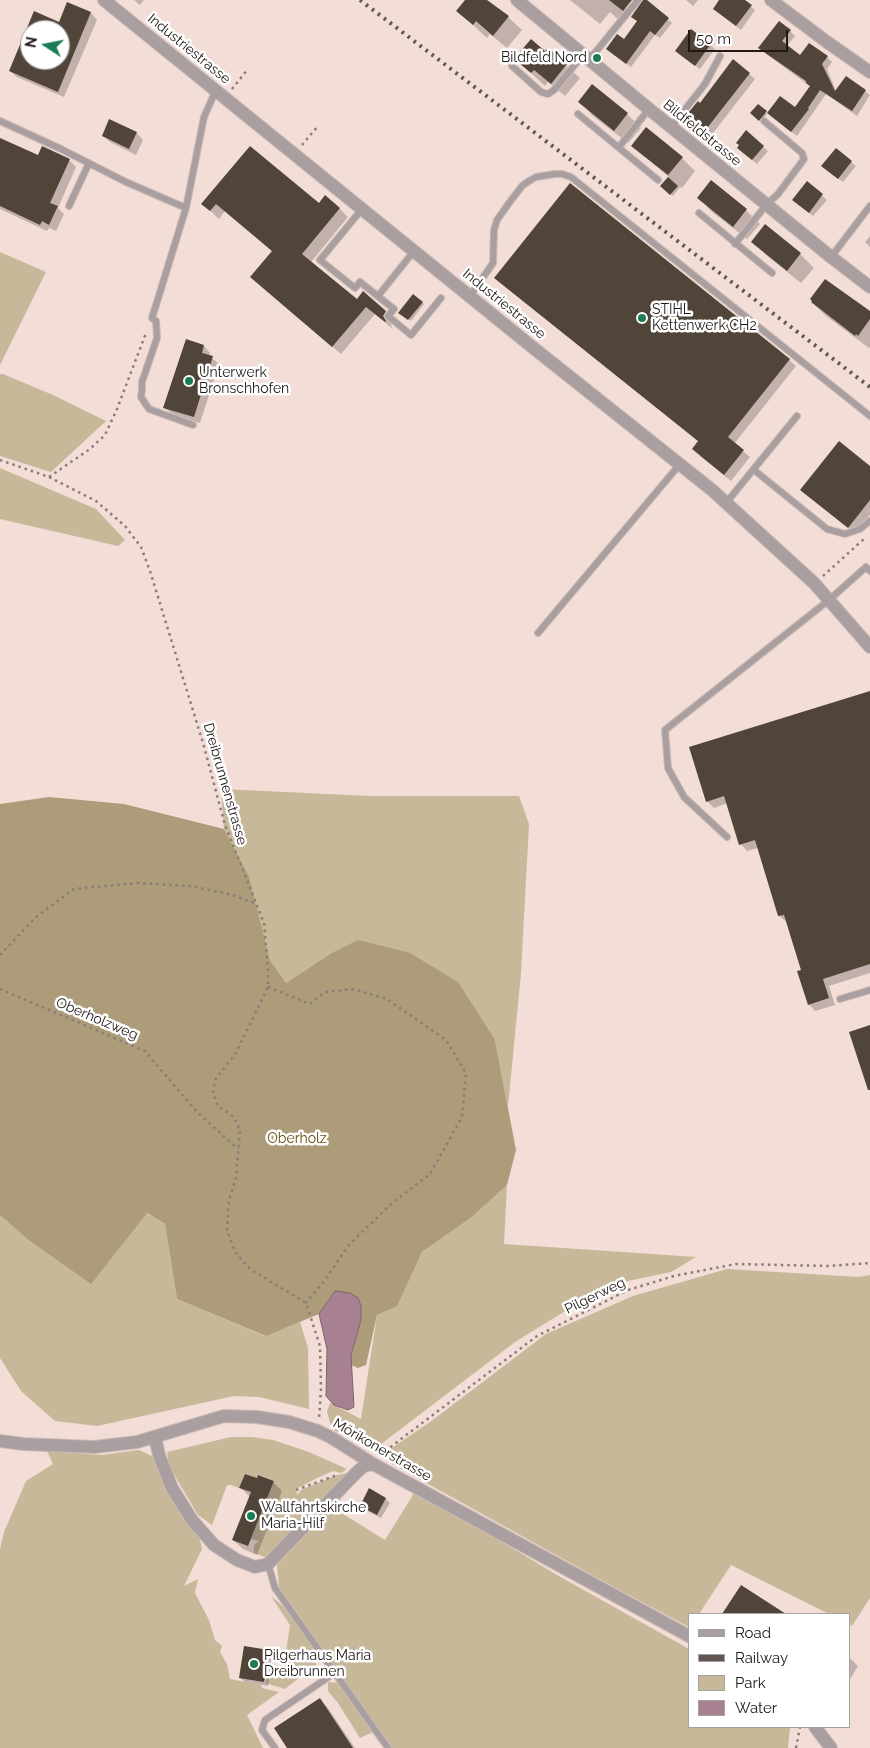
<!DOCTYPE html>
<html>
<head>
<meta charset="utf-8">
<style>
	body { margin:0 }
	#map { position:relative; width:870px; height:1748px; overflow:hidden; background:#f3ddd7; font-family:Raleway,sans-serif }
	canvas { display:block }
	.legend { position:absolute; left:688px; top:1613px; width:162px; height:115px; box-sizing:border-box; background:#fff; border:1px solid #a5a3a1; margin:0; padding:6px 9px; list-style:none; font-size:15px; color:#1f1815 }
	.legend li { display:flex; align-items:center; gap:10px; height:25px }
	.legend b { width:25px; border:1px solid #a5a3a1 }
	.north { position:absolute; left:20px; top:20px; width:50px; height:50px; box-sizing:border-box; background:#fff; border:1px solid #a5a3a1; border-radius:50%; rotate:281deg; font-size:14px; font-weight:700; line-height:20px; text-align:center; color:#1f1815 }
	.north::after { content:''; display:block; margin:auto; width:18px; height:22px; background:#1c7d55; clip-path:polygon(50% 0,100% 100%,50% 72%,0 100%) }
	.scale { position:absolute; left:688px; top:30px; width:100px; height:22px; box-sizing:border-box; border:2px solid #1f1815; border-top:0; padding-left:6px; font-size:15px; line-height:18px; white-space:nowrap; color:#1f1815; -webkit-text-stroke:4px #fff; paint-order:stroke }
</style>
</head>
<body>
<div id="map">
<canvas width="870" height="1748"></canvas>
<ul class="legend">
<li><b style="height:6px;background:#a99fa0"></b>Road</li>
<li><b style="height:6px;background:#615652"></b>Railway</li>
<li><b style="height:14px;background:#c6b899"></b>Park</li>
<li><b style="height:14px;background:#a78192"></b>Water</li>
</ul>
<div class="north">N</div>
<div class="scale">50 m</div>
</div>
<script>
const g = document.querySelector('canvas').getContext('2d');
g.lineJoin = 'round';
function paint(path, color) { g.fillStyle = color; g.fill(path, 'evenodd'); }
const toPath = rows => new Path2D(rows.map(r => 'M' + r).join(''));
function strokePath(path, color, width, dash) { g.strokeStyle = color; g.lineWidth = width; g.lineCap = dash ? 'butt' : 'round'; g.setLineDash(dash || []); g.stroke(path); }
function label(font, color, halo, rows, align = 'center') {
  g.font = font + ' Raleway,sans-serif'; g.lineWidth = 5; g.setLineDash([]); g.textBaseline = 'middle'; g.strokeStyle = halo; g.fillStyle = color; for (const [text, x, y, turn = 0] of rows) {
    g.save(); g.translate(x, y); g.rotate((+turn || 0) * Math.PI / 180); g.textAlign = isNaN(turn) ? turn : align; if (halo) g.strokeText(text, 0, 0); g.fillText(text, 0, 0); g.restore();
  }
}
paint(toPath([
	[0,252,46,272,0,365],
	[0,374,3,374,53,395,106,421,51,472,0,456],
	[0,468,96,509,125,540,118,546,0,519],
	[221,789,370,796,519,796,529,824,521,973,508,1107,495,1040,330,954,286,983,270,960,249,876,224,829],
	[507,1185,504,1244,696,1257,671,1272,623,1282,575,1305,515,1342,372,1451,332,1429,327,1412,330,1403,361,1419,377,1315,397,1305,422,1252,472,1217],
	[146,1213,165,1224,177,1299,265,1336,300,1322,308,1348,309,1409,259,1397,234,1396,97,1426,55,1421,21,1391,0,1358,0,1215,26,1238],
	[727,1269,859,1277,870,1275,870,1598,852,1626,849,1624,849,1614,829,1614,731,1565,699,1614,689,1614,689,1627,621,1591,392,1464,386,1452,430,1422,546,1334,633,1296],
	[231,1437,252,1437,273,1440,309,1452,347,1469,341,1473,333,1471,315,1479,296,1489,297,1495,301,1490,337,1475,348,1473,281,1546,265,1557,254,1553,254,1545,259,1541,251,1539,274,1481,259,1475,257,1478,245,1474,239,1488,231,1485,227,1485,212,1525,198,1515,169,1466,167,1452],
	[139,1450,152,1456,158,1464,198,1531,202,1549,184,1586,198,1579,195,1593,209,1620,215,1640,222,1646,220,1652,227,1664,230,1679,261,1685,262,1688,279,1692,247,1715,263,1748,0,1748,0,1549,4,1532,26,1481,53,1464,47,1451,101,1455],
	[416,1490,557,1575,689,1649,689,1727,790,1727,788,1748,392,1748,279,1587,277,1565,330,1506,385,1540],
	[271,1596,285,1608,312,1644,317,1669,300,1677,285,1689,265,1683,270,1673,283,1671,290,1625],
	[328,1682,341,1683,373,1732,360,1738,338,1703,328,1691]
]), '#c6b899');
paint(toPath([
	[49,797,124,804,224,829,249,876,270,960,286,983,330,954,358,940,410,953,458,982,495,1040,516,1150,507,1185,472,1217,422,1252,397,1306,377,1315,366,1365,358,1368,351,1365,351,1355,361,1320,361,1306,358,1298,335,1291,319,1314,266,1336,177,1299,165,1224,147,1213,91,1284,26,1238,0,1215,0,804]
]), '#ac9c79');
const water = toPath([
	[335,1291,350,1293,358,1298,361,1306,361,1320,351,1355,354,1407,348,1410,334,1405,326,1396,327,1349,319,1314,335,1291]
]);
paint(water, '#a78192');
strokePath(water, '#7e626c', 1);
paint(toPath([
	[134,0,144,0,140,5],
	[467,0,482,0,508,17,522,30,507,48,490,34,487,38,458,11],
	[570,0,618,0,631,14,623,24,610,12,600,24],
	[645,0,672,23,660,38,655,35,631,67,612,53,624,41,639,22],
	[686,0,698,0,693,6],
	[721,0,743,0,755,10,741,30,714,9],
	[68,4,91,13,97,20,64,97,17,77,10,71,35,13,60,24],
	[30,30,60,30,60,60,30,60],
	[691,30,715,49,700,69,681,55],
	[790,31,795,36,787,46,801,56,827,57,832,62,827,69,836,91,865,91,870,95,857,116,826,94,797,136,774,118,795,108,811,87,765,53],
	[545,53,551,55,552,53,580,78,565,96,548,82,545,86,516,59],
	[749,74,755,79,710,137,686,118,700,105],
	[580,102,627,114,641,128,628,143,593,116],
	[758,106,767,114,761,121,751,113],
	[110,121,137,133,143,140,136,155,110,142,103,135],
	[746,132,768,151,757,164,742,152,740,145],
	[0,139,39,157,69,160,76,167,58,208,64,214,56,231,49,228,47,231,0,209],
	[632,146,682,158,695,171,682,188,680,187,673,196,662,186,669,177],
	[250,147,319,205,339,208,348,217,311,262,357,301,385,311,394,320,391,325,393,329,375,314,341,354,252,277,273,252,225,211,219,219,203,204],
	[836,150,856,166,843,182,827,170],
	[807,183,827,200,813,216,798,204],
	[699,198,746,210,760,224,747,239,712,212],
	[870,236,870,247,865,242],
	[752,241,800,254,814,268,801,283,766,255],
	[496,278,789,360,796,366,734,444,750,457,731,481,700,456,699,442],
	[414,296,424,304,411,321,400,312],
	[812,302,870,313,870,347,869,348,826,316],
	[204,346,210,353,209,356,219,364,200,423,172,414,165,408],
	[870,468,870,515,855,533,809,496],
	[870,692,870,973,829,986,835,1005,815,1011,809,1004,802,970,787,922,779,916,758,848,747,851,741,844,728,803,714,808,707,801],
	[273,1482,282,1491,257,1555,243,1549,233,1540,250,1497,241,1488],
	[386,1499,390,1503,381,1518,365,1510,361,1505],
	[741,1587,783,1614,723,1614],
	[268,1651,272,1655,268,1686,245,1682,240,1678],
	[849,1657,858,1666,849,1681],
	[320,1699,328,1708,355,1748,288,1748]
]), '#0003');
paint(toPath([
	[465,0,487,0,509,16,493,36,476,21,473,25,456,11],
	[609,0,632,0,623,11],
	[643,0,647,0,669,18,655,35,650,31,626,64,606,49,617,34,624,39,637,21,631,17],
	[719,0,745,0,752,5,736,26,713,9],
	[67,2,91,12,58,92,9,71,34,11,59,22],
	[30,30,60,30,60,60,30,60],
	[779,21,791,30,782,41,800,55,809,43,828,56,822,64,835,91,846,76,866,90,852,111,820,90,808,108,809,109,791,132,767,113,780,96,795,107,810,86,806,83,806,81,758,48],
	[691,29,711,44,695,66,675,51],
	[531,39,545,51,547,49,551,53,552,51,567,64,551,84,534,70,531,73,514,59],
	[733,59,750,73,704,132,684,118,698,101,700,103],
	[592,84,628,113,614,131,578,102],
	[758,104,767,111,759,121,750,113],
	[109,119,137,132,129,149,102,136],
	[646,127,683,157,668,175,631,146],
	[746,130,764,146,752,160,737,148,739,145,736,143],
	[0,138,38,155,42,146,70,159,50,203,58,206,49,225,42,221,40,225,0,206],
	[250,146,319,203,325,195,340,208,302,254,357,299,363,291,386,311,383,316,386,321,385,322,366,307,332,347,250,277,272,251,216,204,210,211,201,204],
	[836,148,852,161,838,179,821,166],
	[668,177,678,186,670,195,660,186],
	[711,180,747,209,733,227,697,198],
	[807,181,823,194,809,213,792,200],
	[570,183,790,359,728,437,744,450,724,475,692,449,698,441,494,278],
	[765,224,801,253,787,271,751,242],
	[825,279,870,311,870,319,858,336,856,334,855,336,811,302,812,301,810,299],
	[413,294,423,302,408,320,398,313],
	[186,339,204,345,202,353,213,356,194,417,163,408],
	[839,441,870,466,870,500,848,528,800,490],
	[870,691,870,964,823,979,829,998,808,1005,797,971,801,970,784,915,778,916,755,840,739,845,724,796,706,802,689,747],
	[870,1025,870,1090,868,1090,849,1032],
	[245,1474,257,1478,258,1475,274,1481,248,1546,232,1540,251,1492,239,1488],
	[369,1488,386,1498,377,1515,360,1506],
	[741,1585,786,1614,722,1614],
	[244,1646,269,1650,264,1682,239,1678],
	[320,1698,353,1748,287,1748,274,1728]
]), '#514438');
const lane = toPath([
	[589,60,638,0],
	[512,66,541,92,548,94,554,90,583,55],
	[578,114,658,180],
	[0,121,61,149,126,182,186,208],
	[671,127,705,84,720,56],
	[619,147,649,109],
	[69,206,89,163],
	[362,209,320,260,355,288,360,282,394,309,388,316,411,335,441,298],
	[699,213,772,273],
	[735,244,767,204,778,194,804,159,802,153,764,121],
	[831,257,870,206],
	[378,296,414,251],
	[470,296,493,263,494,230,497,220,509,203,522,186,529,181,536,177,555,174,562,174,571,177,870,416],
	[193,425,149,409,141,397,142,389,142,382,157,338,156,321,152,318,186,208,204,117,216,90],
	[754,470,827,529,845,534,860,529,870,521],
	[726,503,797,416],
	[538,633,680,464],
	[727,837,684,797,668,768,665,730,829,600,866,567,870,571],
	[840,999,870,990],
	[268,1564,275,1588,388,1748],
	[275,1748,262,1730,265,1720,336,1672]
]);
const street = toPath([
	[104,0,531,346,712,490,814,583,870,647],
	[517,0,649,109,831,257,870,287],
	[771,0,827,42,870,72],
	[155,1437,159,1455,172,1488,192,1520,214,1545,237,1560,255,1567,268,1564,356,1473,364,1466,373,1464],
	[0,1441,23,1444,94,1447,137,1442,224,1416,257,1417,289,1422,318,1431,332,1438,373,1464,689,1636],
	[815,1727,831,1748]
]);
strokePath(lane, '#cdbab4', 8);
strokePath(street, '#cdbab4', 14);
strokePath(toPath([
	[232,89,248,69],
	[302,145,318,126],
	[0,460,49,477,96,501,125,526,141,547,150,571,203,743,225,825,264,923,268,970,268,987,236,1053,215,1080,213,1093,218,1106,234,1117,240,1130,236,1178,229,1200,227,1230,235,1252,250,1269,306,1303,320,1346,321,1389,319,1420],
	[49,477,90,449,105,435,117,409,146,333],
	[823,576,865,538],
	[0,955,36,917,74,889,137,883,191,886,233,895,257,904],
	[268,987,310,1004,325,992,353,989,387,999,446,1040,466,1073,462,1117,430,1174,391,1204,348,1246,325,1280,306,1303],
	[0,989,145,1051,197,1112,238,1149],
	[380,1455,537,1336,628,1290,674,1276,736,1264,829,1266,870,1263],
	[296,1490,337,1475],
	[796,1748,800,1727]
]), '#8b7c78', 2.5, [2.5, 4]);
strokePath(lane, '#a99fa0', 6);
strokePath(street, '#a99fa0', 12);
strokePath(toPath([
	[360,0,870,387]
]), '#615652', 4, [2.5, 5]);
for (const [x, y, r, color] of [
	[597,58,5,"#1c7d55"],
	[642,318,5,"#1c7d55"],
	[189,381,5,"#1c7d55"],
	[251,1516,5,"#1c7d55"],
	[254,1664,5,"#1c7d55"]
]) { const dot = new Path2D(); dot.arc(x, y, r, 0, 2 * Math.PI); g.fillStyle = color; g.fill(dot); strokePath(dot, '#fff', 2); }
label('14px', '#1f1815', '#fff', [
	["Industriestrasse",189,49,39],
	["Bildfeldstrasse",702,133,39],
	["Industriestrasse",504,304,39],
	["Dreibrunnenstrasse",225,784,74],
	["Oberholzweg",97,1019,23],
	["Pilgerweg",595,1296,-26],
	["Mörikonerstrasse",382,1450,30]
]);
label('14px', '#1f1815', '#fff', [
	["Bildfeld Nord",587,58,"right"],
	["STIHL",652,310],
	["Kettenwerk CH2",652,326],
	["Unterwerk",199,373],
	["Bronschhofen",199,389],
	["Wallfahrtskirche",261,1508],
	["Maria-Hilf",261,1524],
	["Pilgerhaus Maria",264,1656],
	["Dreibrunnen",264,1672]
], 'left');
label('14px', '#624b09', '#fff', [
	["Oberholz",297,1139]
]);
</script>
</body>
</html>
